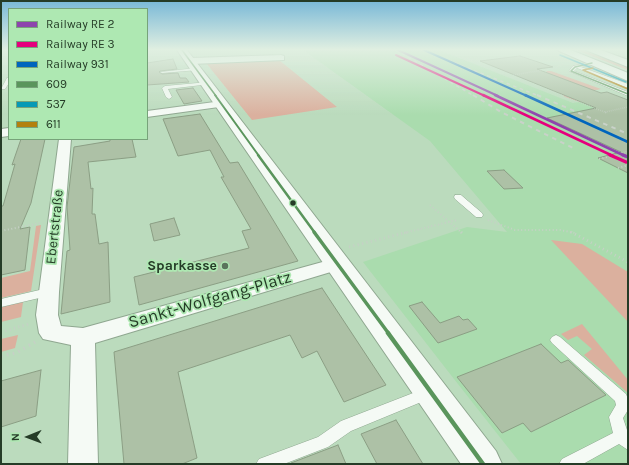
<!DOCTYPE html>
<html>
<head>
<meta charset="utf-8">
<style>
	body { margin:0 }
	#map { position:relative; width:629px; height:465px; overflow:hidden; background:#bbdbbd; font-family:Karla,sans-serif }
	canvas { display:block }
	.frame { position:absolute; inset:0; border:2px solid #253c27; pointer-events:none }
	.legend { position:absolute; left:8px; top:8px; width:140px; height:132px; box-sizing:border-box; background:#aee8b2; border:1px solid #77a37a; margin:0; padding:5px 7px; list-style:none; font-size:12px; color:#253c27 }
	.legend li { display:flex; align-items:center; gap:8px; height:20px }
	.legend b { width:20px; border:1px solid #77a37a }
	.north { position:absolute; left:8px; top:417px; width:40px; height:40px; -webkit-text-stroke:3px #aee8b2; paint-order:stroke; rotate:269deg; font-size:11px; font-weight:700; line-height:16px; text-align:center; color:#253c27 }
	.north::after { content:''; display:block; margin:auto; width:14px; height:18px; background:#253c27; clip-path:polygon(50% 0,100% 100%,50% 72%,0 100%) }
</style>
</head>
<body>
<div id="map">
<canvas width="629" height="465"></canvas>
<div class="frame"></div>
<ul class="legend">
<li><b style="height:5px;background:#8e44ad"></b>Railway RE 2</li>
<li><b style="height:5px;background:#e5007d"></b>Railway RE 3</li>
<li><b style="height:5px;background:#0065bd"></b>Railway 931</li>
<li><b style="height:5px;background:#5a955c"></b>609</li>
<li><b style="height:5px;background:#0699b5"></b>537</li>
<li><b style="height:5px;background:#b3800e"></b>611</li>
</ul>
<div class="north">N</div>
</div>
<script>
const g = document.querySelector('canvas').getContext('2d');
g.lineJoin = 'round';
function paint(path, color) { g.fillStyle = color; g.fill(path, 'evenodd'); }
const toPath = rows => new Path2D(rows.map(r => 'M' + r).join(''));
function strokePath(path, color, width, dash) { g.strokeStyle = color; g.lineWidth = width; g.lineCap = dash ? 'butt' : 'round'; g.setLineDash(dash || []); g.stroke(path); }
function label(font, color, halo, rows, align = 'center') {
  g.font = font + ' Karla,sans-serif'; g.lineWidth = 3.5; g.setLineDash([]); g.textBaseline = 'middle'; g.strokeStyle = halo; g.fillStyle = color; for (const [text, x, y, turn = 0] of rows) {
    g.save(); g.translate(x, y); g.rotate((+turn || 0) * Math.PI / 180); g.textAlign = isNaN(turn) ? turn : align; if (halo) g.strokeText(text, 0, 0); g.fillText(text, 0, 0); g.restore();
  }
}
paint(toPath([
	[303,50,439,50,573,103,609,96,628,101,628,464,521,464,454,379,363,262,467,227,507,232,430,141]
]), '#aadcae');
paint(toPath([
	[576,50,585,50,628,66,628,70],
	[279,60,337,107,252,120,206,63],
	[546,71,551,71,601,89,583,93,595,102,580,102,565,97,536,74,547,72],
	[41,225,31,291,1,298,1,278,30,271,36,226],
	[551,240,582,244,628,272,628,322],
	[23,302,21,317,1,322,1,307],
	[582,324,628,380,628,393,584,355,592,349,577,336,568,340,561,334],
	[18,335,15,348,1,352,1,339]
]), '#dbb09e');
const building = toPath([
	[520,56,553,67,537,69,601,93,607,92,628,100,628,173,598,158,621,152,547,118,596,108,480,61,520,56],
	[173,59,177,69,160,71,159,72,162,74,178,73,180,78,186,78,189,82,147,85,147,63,173,59],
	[193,88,202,101,184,104,176,90,193,88],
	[200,114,230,163,238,162,298,261,139,305,134,277,249,248,242,231,251,229,221,177,224,177,210,150,178,156,163,119,200,114],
	[21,139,45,139,31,203,20,229,30,227,25,270,1,275,1,206,3,206,15,164,12,165,21,139],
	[110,139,132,139,136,157,88,162,91,189,93,188,92,214,95,214,99,244,108,242,110,302,61,314,67,251,70,250,67,207,74,147,110,141,110,139],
	[504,170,523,188,504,189,487,171,504,170],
	[174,218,180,235,154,241,150,224,174,218],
	[322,288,386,385,344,402,317,351,302,358,290,335,178,372,197,458,182,464,124,464,114,352,322,288],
	[422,302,440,323,459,316,463,320,468,319,477,329,438,343,409,306,422,302],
	[541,344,561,363,568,360,606,395,531,432,523,423,502,433,457,377,541,344],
	[41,370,36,416,1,427,1,381,41,370],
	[396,420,423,464,377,464,361,434,396,420],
	[338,445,346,464,291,464,291,463,338,445]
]);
paint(building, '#adc1a6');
strokePath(building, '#8b9e84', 1);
const lane = toPath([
	[592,62,594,64,581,67,628,84,628,88,577,68,574,71,628,92,628,96,569,71,573,66,592,62],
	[196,68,198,70,162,73,160,72,196,68],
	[7,78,9,78,9,83,5,89,1,89,7,78],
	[208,82,210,82,210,84,168,89,172,97,169,99,166,97,162,88,165,86,208,82],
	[455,195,461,195,482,213,483,215,482,217,476,217,455,199,454,197,455,195],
	[48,288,52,289,53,292,52,295,1,307,1,299,48,288],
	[556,335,560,337,626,394,628,399,628,410,623,418,628,433,628,450,619,444,583,464,559,464,562,459,613,433,609,417,616,405,615,401,552,343,550,340,552,337,556,335],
	[426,388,431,390,433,394,431,398,351,431,328,447,284,464,256,464,259,459,318,437,341,421,426,388]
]);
const street = toPath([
	[281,55,284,56,284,60,191,64,187,61,191,58,281,55],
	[222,101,228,104,226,106,147,117,147,111,222,101],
	[9,128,9,136,1,137,1,129,9,128],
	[59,139,71,139,59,292,58,315,61,326,83,328,337,258,344,260,347,264,344,268,95,343,98,464,68,464,71,345,43,339,39,333,36,315,59,139]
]);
const secondary = toPath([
	[177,50,187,50,496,451,502,464,461,464,177,50],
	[557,50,571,50,628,73,628,81,557,50]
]);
const primary = toPath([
	[586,50,601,50,628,60,628,67,586,50]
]);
strokePath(lane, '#8fa790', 1);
strokePath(street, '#8fa790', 2);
strokePath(secondary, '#8fa790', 2);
strokePath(primary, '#8fa790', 2);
strokePath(toPath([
	[466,58,607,113],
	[513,75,556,68,564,63],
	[605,112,628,107],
	[622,153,628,151]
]), '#c6d0c6', 1.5, [0.5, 1.5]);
strokePath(toPath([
	[599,159,611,156],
	[618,168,628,165],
	[430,205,462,233],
	[488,220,515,230,560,230,575,233],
	[1,231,40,223],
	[404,233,457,220]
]), '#c6d0c6', 2, [1, 2.5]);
strokePath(toPath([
	[461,232,464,235],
	[571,232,628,262],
	[349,247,408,232],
	[1,332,29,324]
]), '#c6d0c6', 3, [1, 3.5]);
strokePath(toPath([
	[1,356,16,353,35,342]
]), '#c6d0c6', 3.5, [1.5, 4.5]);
paint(lane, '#f5faf5');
paint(street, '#f5faf5');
paint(secondary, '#f5faf5');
paint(primary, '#f5faf5');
strokePath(toPath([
	[396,50,474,96],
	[422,50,539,96]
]), '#c9d2c9', 1.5, [3.5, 3.5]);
strokePath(toPath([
	[473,95,501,112,573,148],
	[537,95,628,134]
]), '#c9d2c9', 2, [4.5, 4.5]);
strokePath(toPath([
	[182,50,216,96],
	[592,63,575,67,571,71,628,94]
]), '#5a955c', 1.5);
strokePath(toPath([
	[215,95,259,156]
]), '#5a955c', 2);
strokePath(toPath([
	[258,155,315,233]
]), '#5a955c', 2.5);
strokePath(toPath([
	[314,232,389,334]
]), '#5a955c', 3.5);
strokePath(toPath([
	[388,333,483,464]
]), '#5a955c', 4.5);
strokePath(toPath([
	[560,55,626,82]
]), '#0699b5', 1.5);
strokePath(toPath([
	[593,68,583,70,628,89]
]), '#b3800e', 1.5);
strokePath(toPath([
	[398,50,498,96]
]), '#8e44ad', 2);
strokePath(toPath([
	[495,95,625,156]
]), '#8e44ad', 2.5);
strokePath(toPath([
	[623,155,628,157]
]), '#8e44ad', 3.5);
strokePath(toPath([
	[396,55,485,96]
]), '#e5007d', 2);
strokePath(toPath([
	[483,95,613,156]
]), '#e5007d', 2.5);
strokePath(toPath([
	[610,155,626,162]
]), '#e5007d', 3.5);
strokePath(toPath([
	[424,50,527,96]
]), '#0065bd', 2);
strokePath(toPath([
	[525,95,628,142]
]), '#0065bd', 2.5);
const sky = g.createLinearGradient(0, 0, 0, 115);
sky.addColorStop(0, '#78b8d7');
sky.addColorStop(0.43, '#e0efe1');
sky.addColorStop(1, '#e0efe100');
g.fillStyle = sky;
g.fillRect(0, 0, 629, 115);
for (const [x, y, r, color] of [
	[293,203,3.5,"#253c27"],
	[225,266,4,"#5a745c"]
]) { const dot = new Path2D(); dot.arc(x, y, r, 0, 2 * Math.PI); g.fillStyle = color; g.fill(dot); strokePath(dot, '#aee8b2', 1.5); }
label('14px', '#253c27', '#aee8b2', [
	["Ebertstraße",55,227,-84]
]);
label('bold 14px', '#253c27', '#aee8b2', [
	["Sparkasse",217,266]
], 'right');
label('17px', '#253c27', '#aee8b2', [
	["Sankt-Wolfgang-Platz",210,300,-16]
]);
</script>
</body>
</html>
